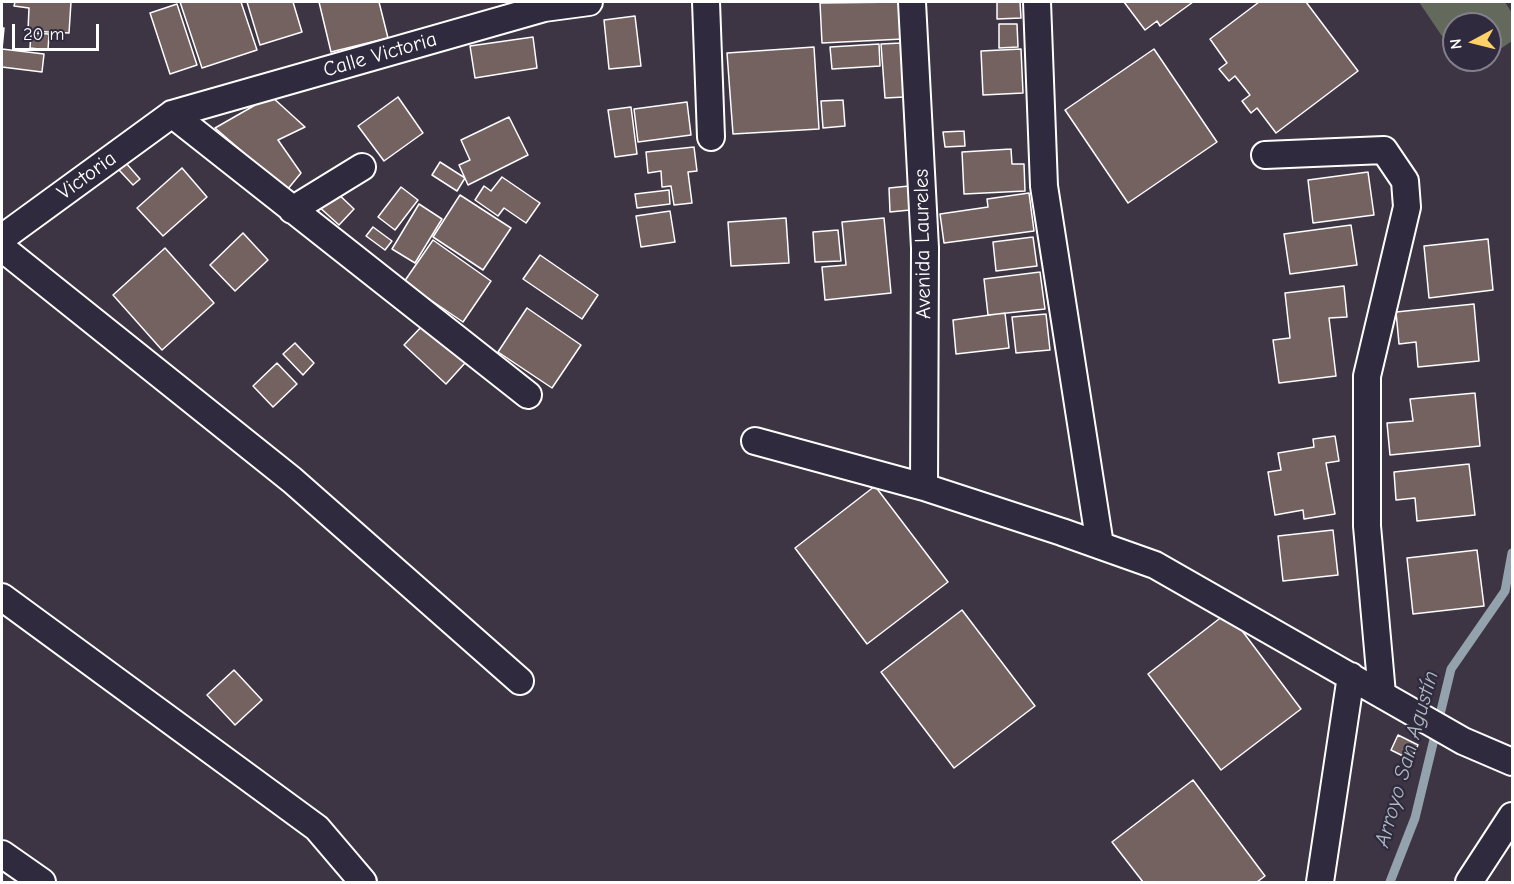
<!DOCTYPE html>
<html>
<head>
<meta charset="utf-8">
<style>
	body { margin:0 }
	#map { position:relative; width:1514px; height:884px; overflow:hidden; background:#3d3544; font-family:"Comic Neue",sans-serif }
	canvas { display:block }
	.frame { position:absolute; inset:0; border:3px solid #fff; pointer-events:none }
	.north { position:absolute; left:1442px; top:12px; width:60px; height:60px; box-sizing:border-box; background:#2f2a3d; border:2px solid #827f8b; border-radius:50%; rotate:263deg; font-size:16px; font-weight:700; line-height:24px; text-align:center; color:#fff }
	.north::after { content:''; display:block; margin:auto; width:21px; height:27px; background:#ffd166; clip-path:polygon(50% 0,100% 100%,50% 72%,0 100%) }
	.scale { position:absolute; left:12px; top:24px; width:87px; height:27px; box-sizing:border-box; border:3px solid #fff; border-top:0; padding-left:8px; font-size:18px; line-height:21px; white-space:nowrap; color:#fff; -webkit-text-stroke:4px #2f2a3d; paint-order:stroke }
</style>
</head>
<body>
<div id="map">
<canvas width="1514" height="884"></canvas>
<div class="frame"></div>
<div class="north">N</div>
<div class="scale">20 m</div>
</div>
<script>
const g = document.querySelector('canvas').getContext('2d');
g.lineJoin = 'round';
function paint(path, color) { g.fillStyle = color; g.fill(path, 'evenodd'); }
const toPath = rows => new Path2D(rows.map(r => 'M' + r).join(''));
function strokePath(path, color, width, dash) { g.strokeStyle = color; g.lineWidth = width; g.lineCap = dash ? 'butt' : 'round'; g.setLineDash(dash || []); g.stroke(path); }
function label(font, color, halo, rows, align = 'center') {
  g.font = font + ' "Comic Neue",sans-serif'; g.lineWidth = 4.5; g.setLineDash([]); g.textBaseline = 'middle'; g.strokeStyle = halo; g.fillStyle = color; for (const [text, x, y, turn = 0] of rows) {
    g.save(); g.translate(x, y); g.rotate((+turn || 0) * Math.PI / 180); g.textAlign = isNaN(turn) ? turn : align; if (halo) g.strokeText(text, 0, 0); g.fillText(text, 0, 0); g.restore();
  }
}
paint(toPath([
	[1419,2,1505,2,1512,13,1512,41,1490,56,1490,24,1454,24,1454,54],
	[1458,60,1484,60,1466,72]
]), '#636a5c');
strokePath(toPath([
	[1390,882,1415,818,1451,669,1505,591,1512,553]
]), '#94a2ad', 9);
const building = toPath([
	[15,2,71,2,69,33,28,31,29,8,14,6,15,2],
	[180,2,241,2,257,50,202,68,180,2],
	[247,2,293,2,302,32,260,45,247,2],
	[319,2,379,2,388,38,331,52,319,2],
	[901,2,903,39,822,43,820,3,901,2],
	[997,2,1020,2,1021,18,997,19,997,2],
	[1124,2,1193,2,1160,26,1157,21,1145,30,1124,2],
	[1259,2,1306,2,1358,71,1276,133,1257,108,1251,113,1242,101,1250,95,1235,76,1229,81,1219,69,1227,63,1210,39,1259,2],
	[177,4,197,65,170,74,150,13,177,4],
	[635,16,641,66,609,69,604,20,635,16],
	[999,24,1017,24,1018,47,999,48,999,24],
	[2,28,4,28,2,49,44,54,42,72,2,67,2,28],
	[31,33,49,34,48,50,30,48,31,33],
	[533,37,537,68,475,78,470,46,533,37],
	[901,43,905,97,885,98,881,44,901,43],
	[879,44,880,66,832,69,830,47,879,44],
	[814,47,819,129,733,134,727,53,814,47],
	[1021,49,1023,93,983,95,981,51,1021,49],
	[1154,49,1217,142,1128,203,1065,110,1154,49],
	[271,96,305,127,278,140,301,173,287,190,215,128,271,96],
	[398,97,423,133,384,161,358,126,398,97],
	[843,100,845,126,823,128,821,101,843,100],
	[687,102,691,135,638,142,634,109,687,102],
	[631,107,637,154,615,157,608,110,631,107],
	[509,117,528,155,468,185,459,165,470,160,461,140,509,117],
	[964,131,965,146,945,147,943,132,964,131],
	[694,147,697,171,688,172,692,203,674,205,671,186,662,187,661,171,648,173,646,152,694,147],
	[1011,149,1012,164,1024,164,1025,191,964,194,962,152,1011,149],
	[440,162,465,178,457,191,432,175,440,162],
	[126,163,140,179,133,185,119,170,126,163],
	[182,168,207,197,163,236,137,208,182,168],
	[1368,172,1374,215,1313,223,1308,180,1368,172],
	[502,177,540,203,526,223,504,208,498,216,475,200,484,186,491,191,502,177],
	[909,186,910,210,890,212,889,188,909,186],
	[401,187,418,200,395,230,378,217,401,187],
	[332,188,354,209,339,225,317,205,332,188],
	[669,190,670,204,637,208,635,194,669,190],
	[1029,193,1034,231,944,243,940,214,988,207,987,199,1029,193],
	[460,195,511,228,483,270,433,237,460,195],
	[419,204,442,219,415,263,392,249,419,204],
	[670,211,675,242,641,247,636,216,670,211],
	[786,218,789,263,731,266,728,222,786,218],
	[884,218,891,293,825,300,822,267,846,265,842,222,884,218],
	[1351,225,1357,265,1290,274,1284,234,1351,225],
	[373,227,392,241,385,250,366,236,373,227],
	[838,230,841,261,815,262,813,232,838,230],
	[243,233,268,260,235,291,210,265,243,233],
	[1033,237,1037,266,996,271,993,242,1033,237],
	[1488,239,1493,290,1429,298,1424,246,1488,239],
	[433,240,491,281,463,322,404,282,433,240],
	[165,248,214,303,162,350,113,295,165,248],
	[540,255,598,295,582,319,523,279,540,255],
	[1040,272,1045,309,988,315,984,279,1040,272],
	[1344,286,1347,317,1329,318,1336,376,1279,383,1273,340,1290,338,1285,293,1344,286],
	[1474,304,1479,361,1418,367,1416,342,1399,344,1396,312,1474,304],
	[527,308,581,345,552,388,498,352,527,308],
	[1005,313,1009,348,956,354,953,320,1005,313],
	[1046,314,1050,350,1016,353,1012,317,1046,314],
	[424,324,465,363,446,384,404,345,424,324],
	[295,343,314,363,303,375,283,354,295,343],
	[277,363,297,384,273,407,253,386,277,363],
	[1475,393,1480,446,1390,455,1387,423,1413,421,1410,399,1475,393],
	[1335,436,1339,461,1326,463,1335,514,1304,519,1303,510,1275,515,1268,472,1281,470,1278,453,1314,447,1313,439,1335,436],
	[1469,464,1475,515,1417,521,1415,498,1396,500,1394,472,1469,464],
	[875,486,948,582,867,644,795,548,875,486],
	[1333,530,1338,575,1283,581,1278,536,1333,530],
	[1477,550,1484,606,1413,614,1407,558,1477,550],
	[962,610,1035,706,954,768,881,672,962,610],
	[1228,612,1301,709,1221,770,1148,674,1228,612],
	[234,670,262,700,235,725,207,695,234,670],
	[1398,735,1418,745,1411,760,1391,750,1398,735],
	[1193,780,1265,876,1257,882,1143,882,1112,842,1193,780]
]);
paint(building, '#746261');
strokePath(building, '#fff', 1.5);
const minor = toPath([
	[706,2,711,137],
	[912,2,925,248,924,487],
	[1037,2,1044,186,1100,545],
	[172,114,528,395],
	[1265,155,1384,150,1405,181,1407,207,1367,376,1367,526,1382,694],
	[292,210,362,167],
	[2,238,172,114,544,8,589,2],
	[2,248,292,480,520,681],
	[755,441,924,487,1062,532,1155,565,1463,741,1512,762],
	[2,597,317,828,363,882],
	[2,854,42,882],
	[1320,882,1351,676],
	[1469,882,1512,816]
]);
strokePath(minor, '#fff', 30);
strokePath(minor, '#2f2a3d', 26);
label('21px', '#fff', '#2f2a3d', [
	["Calle Victoria",380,55,-16],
	["Victoria",87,176,-36],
	["Avenida Laureles",923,244,-91]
]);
label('italic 22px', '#aeb9c2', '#2f2a3d', [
	["Arroyo San Agustín",1407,759,-74]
]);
</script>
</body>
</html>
